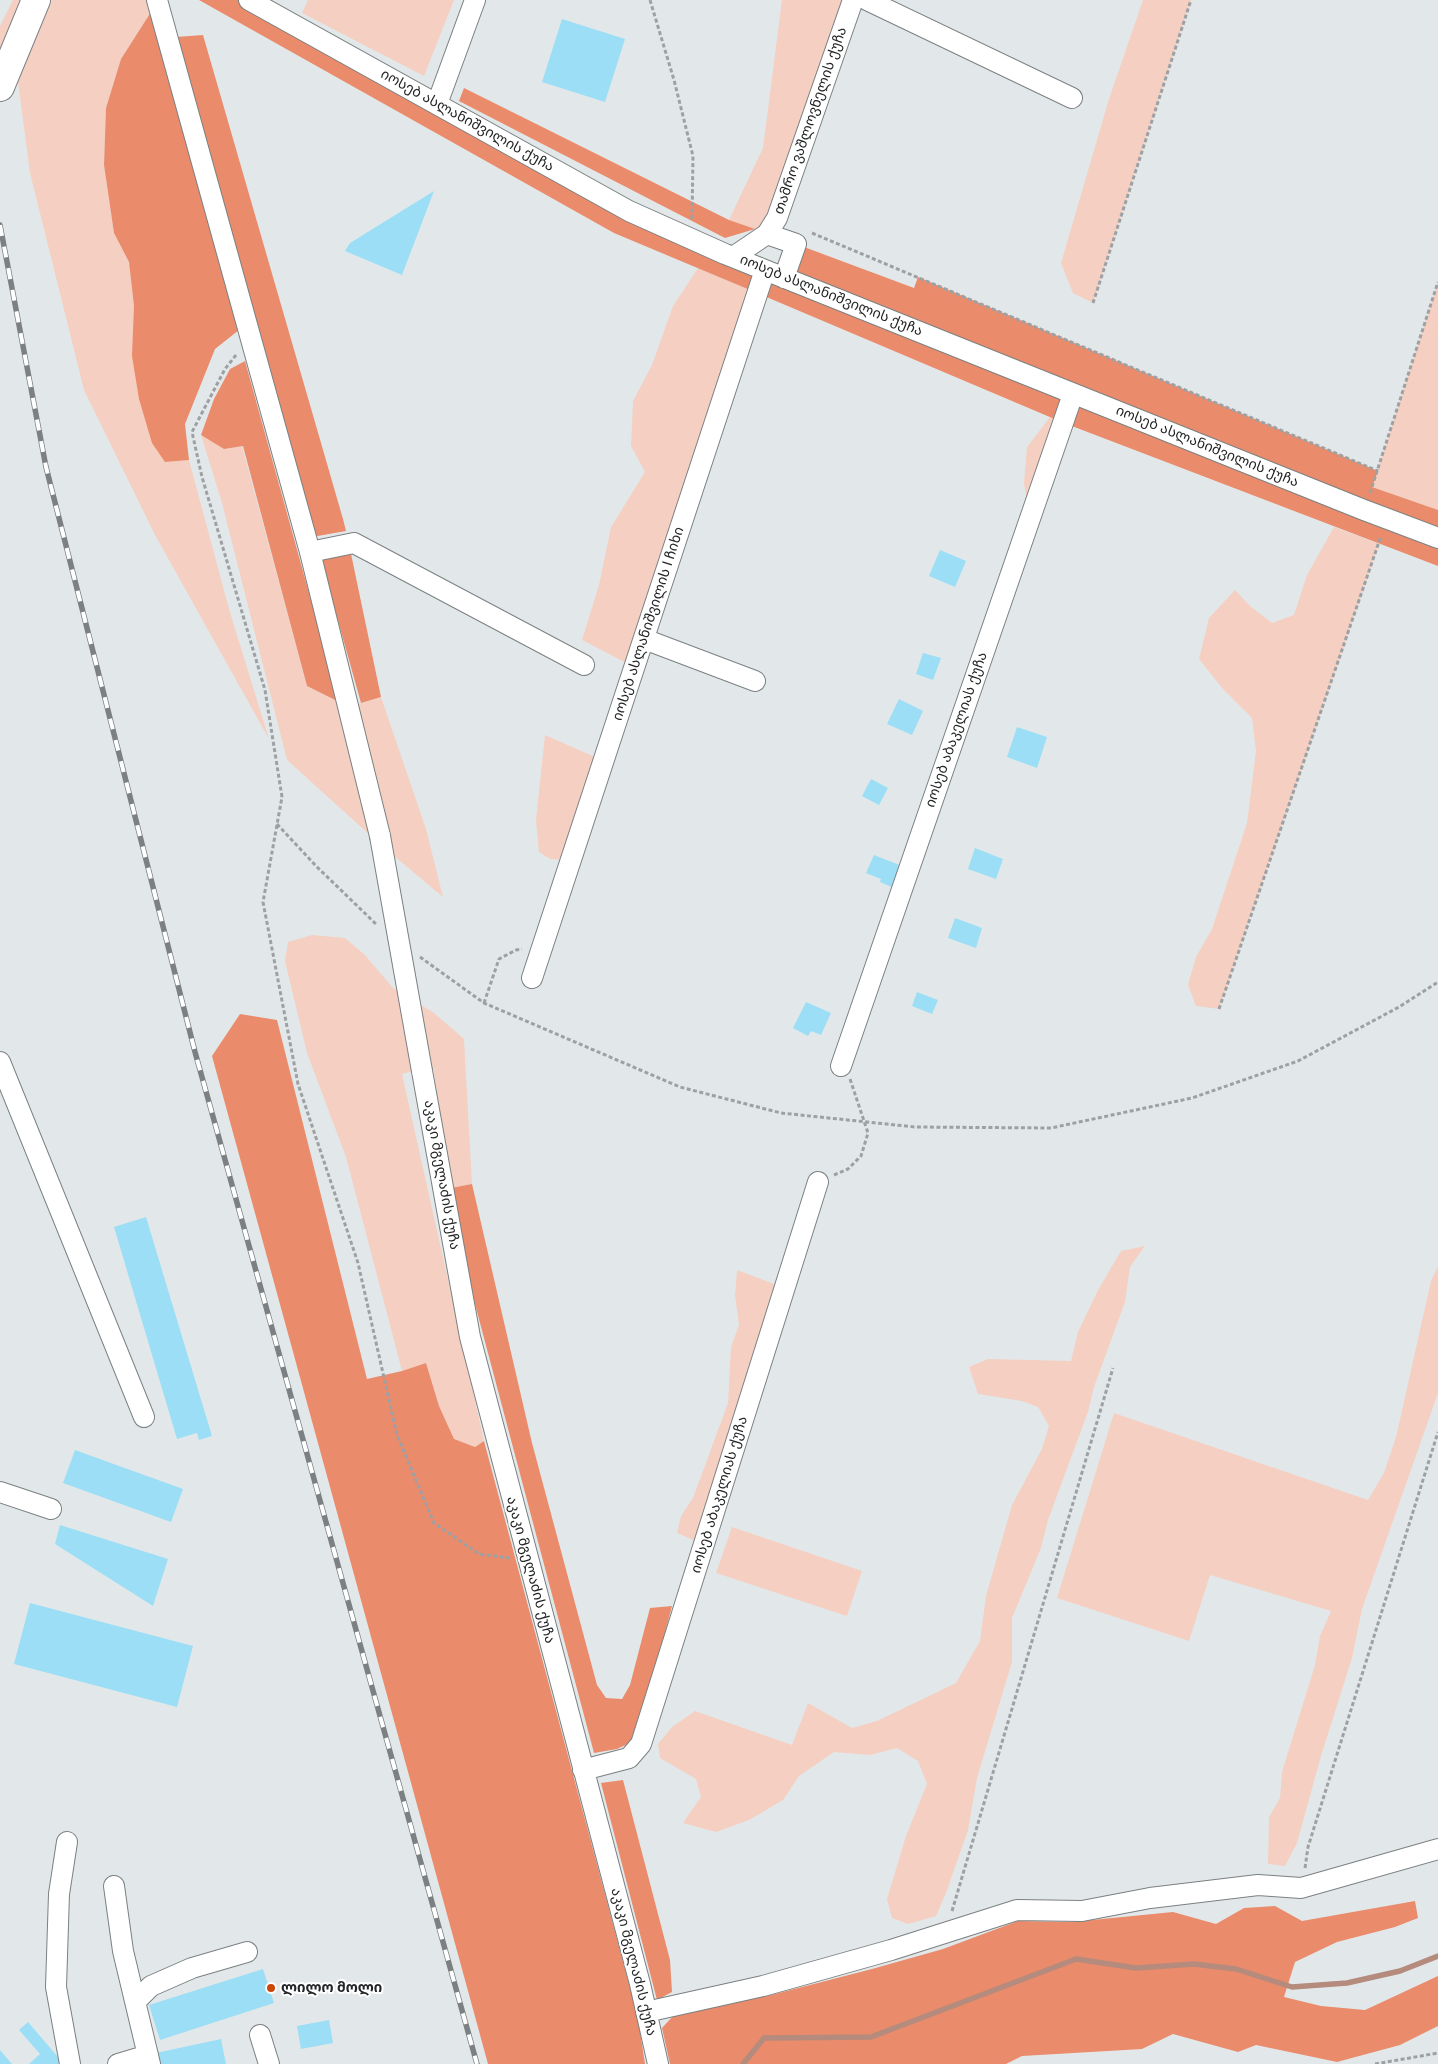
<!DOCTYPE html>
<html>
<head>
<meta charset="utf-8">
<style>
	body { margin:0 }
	canvas { display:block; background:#e2e8ea }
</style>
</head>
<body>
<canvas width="1438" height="2064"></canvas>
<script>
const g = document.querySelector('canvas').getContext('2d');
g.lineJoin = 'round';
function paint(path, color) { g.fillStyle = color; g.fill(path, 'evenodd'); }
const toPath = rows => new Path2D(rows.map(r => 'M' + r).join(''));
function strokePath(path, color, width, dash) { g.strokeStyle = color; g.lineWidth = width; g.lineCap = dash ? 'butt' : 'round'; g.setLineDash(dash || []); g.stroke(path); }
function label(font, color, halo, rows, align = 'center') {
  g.font = font + ' Roboto,"Noto Sans Georgian",sans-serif'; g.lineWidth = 4; g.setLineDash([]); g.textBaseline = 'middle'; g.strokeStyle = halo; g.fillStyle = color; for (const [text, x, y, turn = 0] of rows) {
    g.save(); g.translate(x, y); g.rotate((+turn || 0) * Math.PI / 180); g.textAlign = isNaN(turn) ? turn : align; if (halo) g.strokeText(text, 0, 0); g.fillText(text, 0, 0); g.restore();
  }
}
paint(toPath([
	[13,0,26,0,0,60,0,26],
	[52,0,149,0,151,12,121,59,106,108,104,165,114,233,129,262,134,306,165,462,189,460,229,609,269,739,155,535,84,390,30,173,18,82],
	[308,0,454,0,424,76,302,13],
	[782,0,853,0,767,234,729,220,763,148],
	[1143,0,1191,0,1093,303,1073,293,1061,263,1109,99],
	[698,268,757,293,634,667,582,640,599,585,611,527,645,472,631,446,633,401,652,365,673,306],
	[1438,282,1438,510,1372,487],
	[1050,417,1064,423,1030,521,1024,483,1027,447],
	[201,435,224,449,242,446,307,686,348,707,381,697,426,829,443,897,382,846,287,760,222,503],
	[1334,527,1379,544,1219,1009,1196,1006,1188,985,1196,957,1212,929,1247,823,1256,751,1252,718,1223,689,1199,659,1209,618,1235,590,1250,606,1272,623,1294,615,1307,575],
	[545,735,604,761,571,860,550,859,539,852,536,820],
	[312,935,345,938,365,955,393,988,434,1013,464,1039,472,1184,451,1188,433,1066,402,1074,484,1441,475,1447,454,1439,439,1406,426,1363,402,1371,346,1157,307,1053,285,961,288,942],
	[1145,1246,1130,1267,1125,1302,1094,1387,1088,1412,1048,1520,1041,1548,1012,1618,1012,1662,977,1778,968,1830,946,1893,936,1916,908,1924,892,1918,887,1899,906,1836,927,1784,918,1761,897,1748,870,1755,834,1752,799,1776,783,1800,749,1820,716,1832,683,1823,701,1797,696,1779,660,1758,658,1744,672,1727,695,1711,792,1745,808,1703,852,1728,877,1721,956,1683,980,1641,986,1596,1012,1505,1042,1449,1049,1426,1038,1407,1022,1401,978,1394,969,1367,988,1359,1071,1361,1078,1332,1098,1290,1121,1251],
	[1438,1266,1438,1393,1362,1609,1352,1658,1321,1756,1297,1843,1285,1866,1268,1864,1269,1817,1280,1798,1282,1772,1315,1665,1320,1636,1331,1611,1210,1575,1189,1641,1057,1598,1114,1413,1368,1500,1384,1473,1396,1437,1431,1281],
	[737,1270,777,1285,698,1542,677,1533,681,1516,693,1498,728,1403,731,1347,739,1325,735,1295],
	[732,1527,862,1571,847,1616,716,1573]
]), '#f5cfc2');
paint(toPath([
	[199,0,241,0,755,275,750,290,614,233],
	[151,12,239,330,215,349,185,424,189,460,165,462,152,443,139,399,132,356,134,306,129,262,114,233,104,165,106,108,121,59],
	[203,35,343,519,346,531,312,537,176,37],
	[464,88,729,220,755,229,725,238,459,101],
	[796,244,914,288,918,277,1378,471,1372,487,1438,510,1438,566,1064,423,757,293,765,270,784,277],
	[245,361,339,702,307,686,243,446,224,449,201,435,214,399,230,369],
	[350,549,381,697,361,703,320,556],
	[240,1014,277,1020,367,1379,402,1371,426,1363,439,1406,454,1439,475,1447,484,1441,638,2018,645,2064,488,2064,212,1056],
	[472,1184,532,1443,597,1685,606,1698,622,1699,630,1685,650,1608,672,1606,642,1719,632,1742,617,1749,594,1753,475,1304,451,1188],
	[623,1780,670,1960,672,1992,657,2000,601,1783],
	[1415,1901,1418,1918,1395,1927,1337,1942,1295,1962,1284,1997,1321,2006,1365,2010,1438,1976,1438,2026,1400,2045,1337,2062,1256,2045,1238,2052,1173,2034,1142,2049,1022,2056,1006,2064,670,2064,662,2028,674,2015,721,2004,771,1995,872,1969,943,1949,1018,1921,1072,1922,1173,1912,1216,1924,1244,1908,1275,1906,1302,1921]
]), '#ea8b6b');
strokePath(toPath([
	[743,2064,764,2038,871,2037,1076,1959,1136,1968,1194,1964,1236,1969,1292,1987,1347,1983,1400,1971,1438,1956]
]), '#b48b7d', 5.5);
paint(toPath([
	[562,19,625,39,605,102,542,82],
	[434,191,402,275,345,251,350,243],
	[940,550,966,561,955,587,929,576],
	[923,653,941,658,933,680,916,674],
	[899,699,923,711,912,735,887,724],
	[1017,727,1047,737,1037,768,1007,757],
	[871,779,888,788,879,805,862,796],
	[975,848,1003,859,996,879,968,869],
	[874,855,902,866,894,888,880,882,881,879,866,873],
	[955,918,982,928,976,948,948,938],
	[917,992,938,1000,932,1014,912,1006],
	[806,1002,831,1013,821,1035,811,1031,808,1036,793,1028],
	[146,1217,212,1436,199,1440,197,1433,177,1439,114,1227],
	[75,1450,183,1489,171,1522,63,1483],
	[60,1525,168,1559,153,1606,55,1544],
	[30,1603,193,1646,177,1707,14,1664],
	[263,1969,274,2003,160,2040,149,2005],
	[329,2020,333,2043,301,2049,297,2026],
	[28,2022,64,2064,29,2064,40,2054,19,2030],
	[221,2039,226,2064,158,2064,156,2053],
	[0,2050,12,2064,0,2064]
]), '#9bdef6');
const minor = toPath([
	[157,0,310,552,380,836],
	[249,0,629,211,725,254,1364,510,1438,538],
	[867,0,1072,98],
	[437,104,475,0],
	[733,257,767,234],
	[784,278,796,244,767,234,777,218,853,0],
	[310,552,354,543,584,665],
	[644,639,755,681],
	[532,978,765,270],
	[0,1062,144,1417],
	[841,1066,1073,394],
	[422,1071,470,1337,640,1984,658,2064],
	[0,1492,51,1509],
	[583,1770,629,1758,641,1744,818,1182],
	[67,1842,59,1894,56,1987,70,2064],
	[114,1886,123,1951,150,2064],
	[136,2001,151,1986,192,1968,247,1952],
	[646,2012,763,1986,891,1950,1017,1910,1082,1911,1150,1898,1258,1885,1301,1888,1438,1849],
	[260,2035,269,2064],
	[118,2064,148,2055]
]);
const highway = toPath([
	[0,87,36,0]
]);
strokePath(minor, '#7b8082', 22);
strokePath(highway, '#7b8082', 30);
strokePath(toPath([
	[650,0,674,80,693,156,692,221],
	[812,233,1378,471],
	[1093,303,1191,0],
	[236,355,225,369,192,432,202,477,265,690,282,797,263,902,298,1084,358,1263,397,1435,434,1523,479,1554,510,1558],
	[1370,493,1438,282],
	[277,824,316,866,377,925],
	[420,957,484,1003,680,1087,781,1113,915,1127,1051,1128,1192,1098,1298,1061,1399,1007,1438,982],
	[484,1003,499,959,516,950,522,949],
	[1219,1009,1381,536],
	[834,1175,848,1169,861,1156,868,1133,850,1079],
	[1305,1868,1308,1847,1438,1432],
	[952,1911,1113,1368],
	[1375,2064,1438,2053]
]), '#9da1a3', 3, [4, 2.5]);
strokePath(minor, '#fff', 20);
strokePath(highway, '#fff', 28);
const rail = toPath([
	[0,225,46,467,195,1052,477,2064]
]);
strokePath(rail, '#7c8082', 5.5);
strokePath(rail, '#fff', 4, [11]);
const minorBridge = toPath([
	[380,836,422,1071]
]);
strokePath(minorBridge, '#7b8082', 22, []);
strokePath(minorBridge, '#fff', 20);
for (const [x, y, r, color] of [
	[271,1988,5,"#cc4608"]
]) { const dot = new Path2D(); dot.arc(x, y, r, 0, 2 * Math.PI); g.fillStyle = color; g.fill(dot); strokePath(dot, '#fff', 2); }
label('14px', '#222425', '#fff', [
	["იოსებ ასლანიშვილის ქუჩა",467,121,29],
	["თამრო ვაშლოვნელის ქუჩა",811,121,-71],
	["იოსებ ასლანიშვილის ქუჩა",831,296,22],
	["იოსებ ასლანიშვილის ქუჩა",1207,447,22],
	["იოსებ ასლანიშვილის I ჩიხი",649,624,-72],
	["იოსებ აბაკელიას ქუჩა",957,730,-71],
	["აკაკი მგელაძის ქუჩა",441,1175,80],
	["იოსებ აბაკელიას ქუჩა",720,1495,-73],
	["აკაკი მგელაძის ქუჩა",530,1570,75],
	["აკაკი მგელაძის ქუჩა",633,1962,76]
]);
label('bold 14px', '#222425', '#fff', [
	["ლილო მოლი",281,1988]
], 'left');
</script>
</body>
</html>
